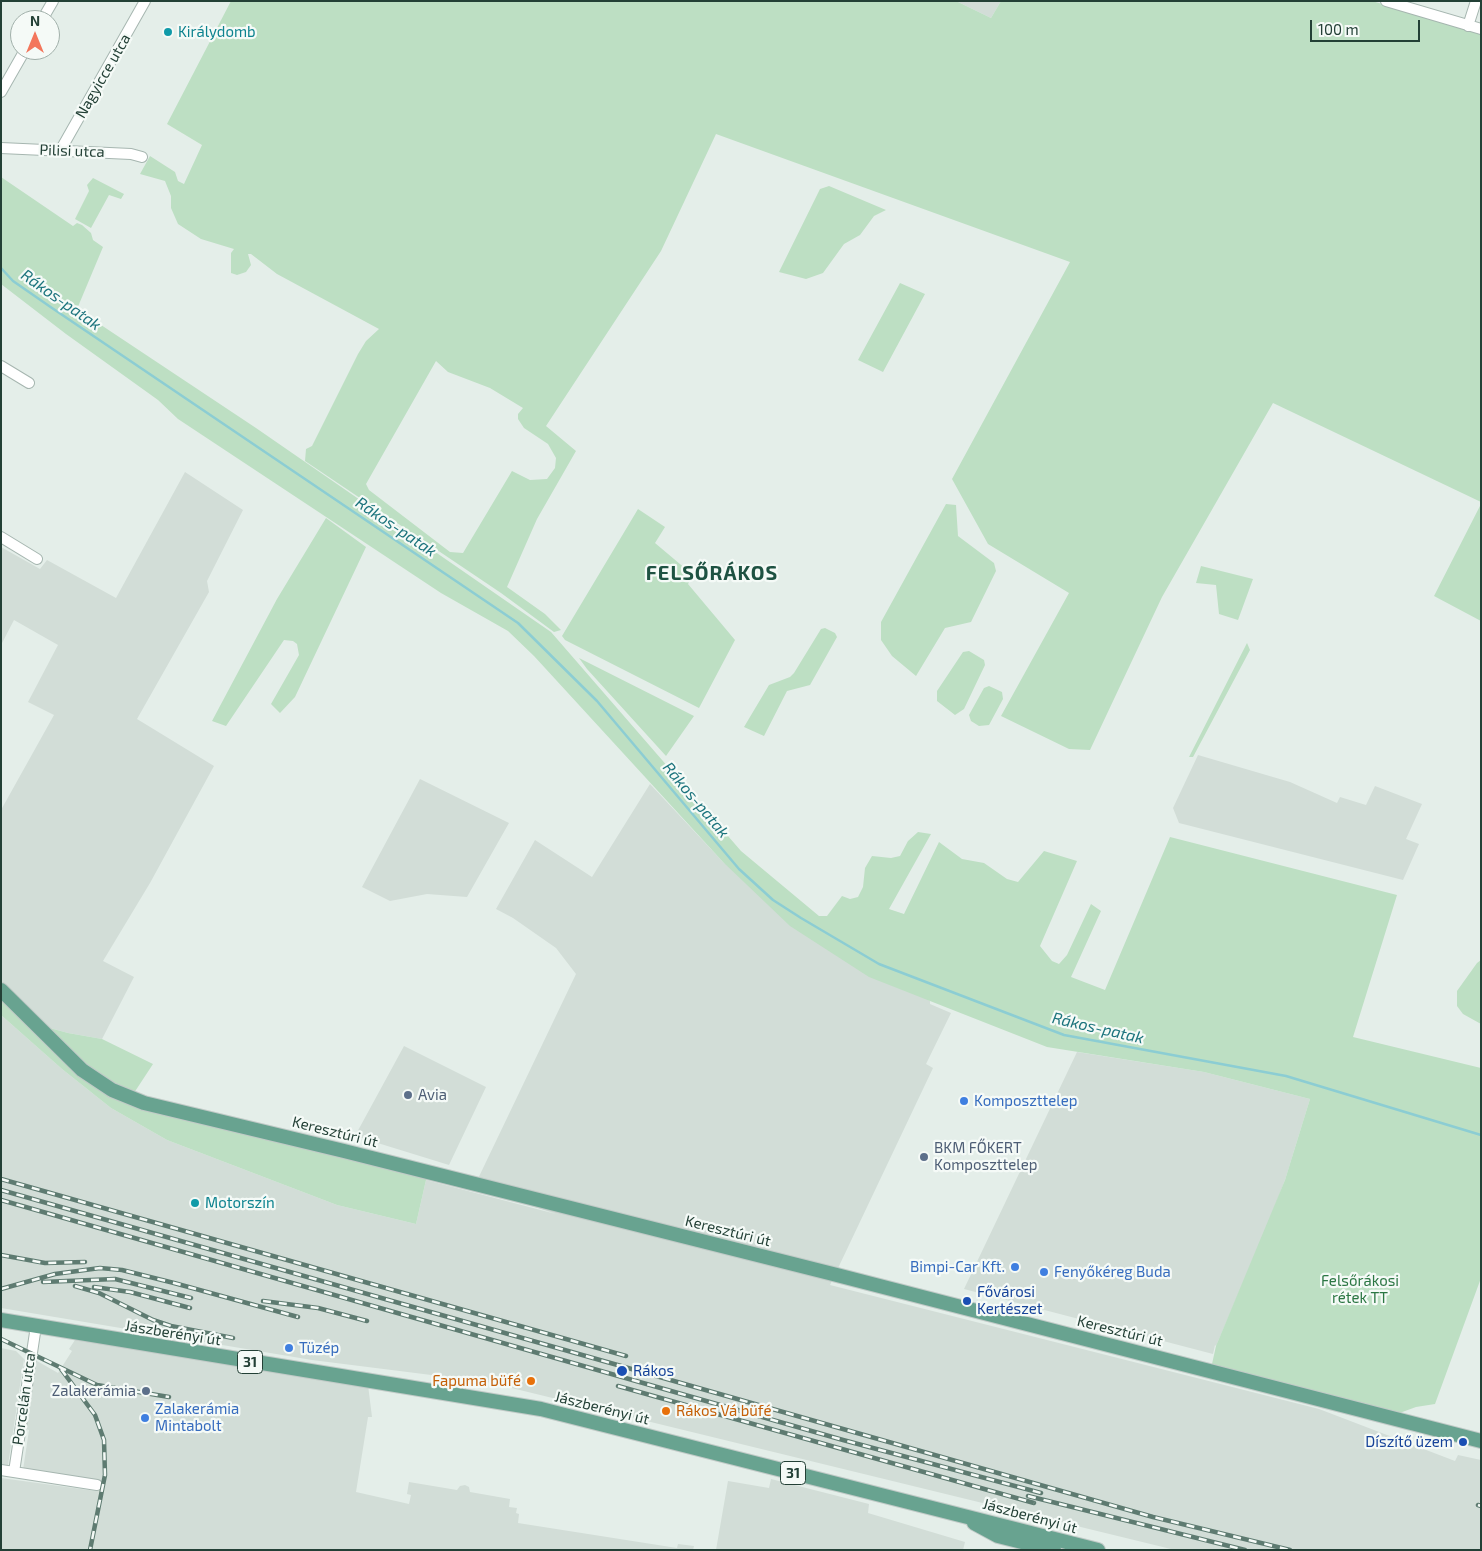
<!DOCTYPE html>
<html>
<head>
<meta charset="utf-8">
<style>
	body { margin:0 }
	#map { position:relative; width:1482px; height:1551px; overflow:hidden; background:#e4eee9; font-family:"Exo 2",sans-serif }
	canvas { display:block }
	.frame { position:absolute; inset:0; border:2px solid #234036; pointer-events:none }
	.north { position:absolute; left:10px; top:10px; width:50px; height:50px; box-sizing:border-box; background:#f5faf7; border:1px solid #a1b0aa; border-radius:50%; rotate:0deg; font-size:14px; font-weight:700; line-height:20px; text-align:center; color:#234036 }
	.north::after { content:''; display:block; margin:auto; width:18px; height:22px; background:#f3765c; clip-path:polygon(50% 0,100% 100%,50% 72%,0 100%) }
	.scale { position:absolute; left:1310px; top:20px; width:110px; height:22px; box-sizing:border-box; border:2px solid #234036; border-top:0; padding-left:6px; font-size:15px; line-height:18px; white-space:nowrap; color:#234036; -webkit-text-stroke:4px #f5faf7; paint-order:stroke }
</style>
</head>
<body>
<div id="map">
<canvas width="1482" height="1551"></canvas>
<div class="frame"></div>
<div class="north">N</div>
<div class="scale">100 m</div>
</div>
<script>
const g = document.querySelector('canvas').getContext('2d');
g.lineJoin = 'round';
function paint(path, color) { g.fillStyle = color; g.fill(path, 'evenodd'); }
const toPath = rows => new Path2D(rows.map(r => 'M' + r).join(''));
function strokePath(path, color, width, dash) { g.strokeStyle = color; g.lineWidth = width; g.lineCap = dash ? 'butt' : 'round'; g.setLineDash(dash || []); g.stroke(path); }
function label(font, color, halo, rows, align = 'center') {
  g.font = font + ' "Exo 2",sans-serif'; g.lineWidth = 4.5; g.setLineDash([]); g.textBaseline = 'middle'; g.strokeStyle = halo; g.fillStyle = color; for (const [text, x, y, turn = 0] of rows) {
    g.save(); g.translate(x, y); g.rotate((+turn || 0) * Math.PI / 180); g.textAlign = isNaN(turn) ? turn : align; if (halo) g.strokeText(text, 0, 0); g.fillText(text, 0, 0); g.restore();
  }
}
paint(toPath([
	[956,1,1001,1,991,18],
	[185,472,243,510,207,581,209,592,137,719,214,766,150,883,103,961,134,977,102,1039,68,1033,39,1025,1,990,1,810,54,715,28,702,58,645,14,620,1,645,1,547,40,569,47,560,116,598],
	[1198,755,1290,782,1337,803,1340,797,1366,805,1375,786,1422,804,1406,839,1419,844,1403,880,1179,823,1173,808],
	[420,779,509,823,467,897,427,894,390,901,362,887],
	[650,784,723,862,930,1001,930,1004,951,1013,926,1064,933,1068,830,1285,1319,1409,1455,1461,1458,1455,1481,1460,1481,1550,1175,1550,487,1382,312,1360,1,1308,1,1015,62,1069,111,1108,167,1140,337,1205,416,1224,426,1180,556,1214,474,1187,576,974,556,948,513,918,496,909,535,840,592,877],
	[404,1046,486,1087,449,1165,355,1136],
	[1077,1052,1204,1072,1310,1099,1285,1180,1266,1229,1216,1346,1215,1345,1213,1354,964,1289],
	[75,1340,368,1385,372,1417,368,1417,356,1492,409,1504,411,1495,407,1494,409,1482,457,1490,460,1486,465,1485,469,1487,470,1492,510,1499,509,1507,517,1508,516,1513,519,1514,518,1523,677,1548,678,1544,694,1546,693,1550,1,1550,1,1478,96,1491,98,1481,23,1470,29,1430,26,1429,37,1361,58,1373,72,1351,69,1349],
	[1,1348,16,1351,24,1359,8,1465,1,1464],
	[771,1479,869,1504,868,1513,965,1542,963,1550,716,1550,728,1481,769,1488]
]), '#d2ddd7');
paint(toPath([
	[231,1,956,1,991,18,1001,1,1372,1,1481,33,1481,502,1273,403,1162,597,1090,750,1069,749,1001,716,1069,593,988,544,952,479,1070,262,716,134,661,251,546,426,576,451,537,519,507,587,545,614,561,630,554,632,501,593,305,461,306,449,312,446,358,354,366,341,379,329,277,274,251,254,248,254,251,265,246,272,237,275,231,273,231,253,234,249,201,239,178,224,171,208,171,196,165,181,140,174,150,156,175,172,178,181,184,184,202,145,167,124],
	[436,361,448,372,490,388,523,408,518,414,518,419,524,428,548,444,556,458,555,468,547,479,530,480,512,471,463,553,450,552,369,490,366,484],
	[1,177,73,226,77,223,82,225,91,233,93,240,103,247,77,309,256,428,551,632,741,851,819,916,827,916,842,896,850,899,858,897,863,887,865,868,872,856,891,858,900,856,908,841,918,832,931,834,889,909,904,914,939,842,962,859,984,863,1007,879,1018,882,1044,851,1077,861,1040,946,1052,961,1059,964,1067,955,1091,904,1101,911,1071,977,1105,990,1170,837,1397,895,1353,1037,1481,1068,1481,1278,1435,1404,1416,1407,1394,1415,1212,1364,1216,1346,1285,1180,1310,1099,1204,1072,1047,1047,869,977,790,926,723,862,534,656,508,631,441,593,178,419,158,400,66,334,1,284],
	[93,178,124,194,121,199,109,195,91,228,75,219,89,191,87,185],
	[829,186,886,210,874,216,860,235,844,244,823,273,806,279,779,272,820,189],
	[900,283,925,294,883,372,858,360],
	[946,504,956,505,958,536,994,563,996,571,971,622,945,628,916,676,892,656,881,640,881,622],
	[1481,504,1481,621,1434,596],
	[638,509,665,527,655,543,693,575,688,584,735,640,699,708,565,640,562,636],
	[326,518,366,547,295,697,280,713,271,704,299,655,297,644,293,641,284,640,226,726,212,721,277,599],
	[1201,566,1253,579,1238,620,1219,614,1216,585,1196,583],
	[825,628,835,633,837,637,810,685,787,691,764,736,744,727,769,685,790,677,794,673,821,629],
	[1247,643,1250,650,1193,757,1189,757],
	[969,651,984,660,985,665,964,709,955,715,937,701,937,691,963,652],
	[579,658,694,716,666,756,587,669],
	[989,686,1002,692,1003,699,989,725,979,726,971,721,969,715,984,688],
	[1481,960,1481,1024,1463,1014,1457,1006,1457,991,1477,963],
	[1,990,39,1025,68,1033,102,1039,153,1064,132,1096,446,1180,426,1180,416,1224,337,1205,167,1140,111,1108,62,1069,1,1015]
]), '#bddfc3');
strokePath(toPath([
	[1,268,13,281,52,308,518,623,597,701,739,869,773,900,801,918,879,964,1064,1035,1286,1076,1481,1135]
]), '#8ccdd3', 2.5);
const minor = toPath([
	[1386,1,1481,29],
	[42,20,53,1],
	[1468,26,1476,1],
	[1,92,25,50],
	[1,148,131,154,142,157],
	[60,151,145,1],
	[1,366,29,383],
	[1,537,37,559],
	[1,1470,97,1485],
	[14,1472,36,1326]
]);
const major = toPath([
	[1,990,82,1070,112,1090,144,1103,344,1151,833,1274,1481,1441],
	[1,1320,541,1409,1098,1550],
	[974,1523,998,1536,1054,1550]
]);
strokePath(minor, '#a6b6b0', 12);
strokePath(major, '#c1cac7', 16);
strokePath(minor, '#fff', 10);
strokePath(major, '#68a390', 14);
const rail = toPath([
	[1,1179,626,1356],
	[1,1190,1153,1517,1290,1550],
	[1,1200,843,1440,1041,1493],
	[1,1255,45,1263,85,1262],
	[43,1282,115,1279,191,1298],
	[75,1286,99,1293,153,1320,171,1326,233,1338],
	[94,1287,130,1292,190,1308],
	[1,1289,55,1274,100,1268,122,1270,174,1283,298,1317],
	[263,1301,318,1308,367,1321],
	[1,1339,97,1385,169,1397],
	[61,1369,95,1415,104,1440,105,1475,90,1550],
	[618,1386,1034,1503],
	[1028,1496,1245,1550],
	[1478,1505,1481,1506]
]);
strokePath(rail, '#5e7b71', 4.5);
strokePath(rail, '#f5faf7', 2.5, [8]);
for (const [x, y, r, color] of [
	[168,32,5,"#0f9aa8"],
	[408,1095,5,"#5c6f8a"],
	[964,1101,5,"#3f7fe0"],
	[924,1157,5,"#5c6f8a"],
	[195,1203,5,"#0f9aa8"],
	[1015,1267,5,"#3f7fe0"],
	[1044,1272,5,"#3f7fe0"],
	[967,1301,5,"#1a4fb4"],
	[289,1348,5,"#3f7fe0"],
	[622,1371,6,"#1a4fb4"],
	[531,1381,5,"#e8710a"],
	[146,1391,5,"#5c6f8a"],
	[666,1411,5,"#e8710a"],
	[145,1418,5,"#3f7fe0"],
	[1463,1442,5,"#1a4fb4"]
]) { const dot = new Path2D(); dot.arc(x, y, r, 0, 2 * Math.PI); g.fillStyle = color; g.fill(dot); strokePath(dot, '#f5faf7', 2); }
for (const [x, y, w] of [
	[250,1362,25],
	[793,1473,25]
]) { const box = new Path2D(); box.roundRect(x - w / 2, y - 11.5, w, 23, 4); g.fillStyle = '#f5faf7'; g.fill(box); strokePath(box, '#234036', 1); }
label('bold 14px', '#234036', null, [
	["31",250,1362],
	["31",793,1473]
]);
label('15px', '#0d838f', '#f5faf7', [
	["Királydomb",178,32],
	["Motorszín",205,1203]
], 'left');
label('15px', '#234036', '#f5faf7', [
	["Nagyicce utca",103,76,-60],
	["Pilisi utca",72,151,2],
	["Keresztúri út",335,1132,14],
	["Keresztúri út",728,1231,14],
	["Keresztúri út",1120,1331,14],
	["Jászberényi út",173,1333,9],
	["Porcelán utca",24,1399,-82],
	["Jászberényi út",602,1408,14],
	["Jászberényi út",1030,1516,15]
]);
label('15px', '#4e5e75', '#f5faf7', [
	["Avia",418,1095],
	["BKM FŐKERT",934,1148],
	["Komposzttelep",934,1165],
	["Zalakerámia",136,1391,"right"]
], 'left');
label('15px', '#366cbe', '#f5faf7', [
	["Komposzttelep",974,1101],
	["Bimpi-Car Kft.",1005,1267,"right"],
	["Fenyőkéreg Buda",1054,1272],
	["Tüzép",299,1348],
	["Zalakerámia",155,1409],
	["Mintabolt",155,1426]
], 'left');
label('15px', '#2c7744', '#f5faf7', [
	["Felsőrákosi",1360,1281],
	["rétek TT",1360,1298]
]);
label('15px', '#164399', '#f5faf7', [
	["Fővárosi",977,1292],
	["Kertészet",977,1309],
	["Rákos",633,1371],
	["Díszítő üzem",1453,1442,"right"]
], 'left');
label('15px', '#c56008', '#f5faf7', [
	["Fapuma büfé",521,1381],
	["Rákos Vá büfé",676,1411,"left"]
], 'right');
label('italic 16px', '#1c747d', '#f5faf7', [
	["Rákos-patak",61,300,35],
	["Rákos-patak",396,527,34],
	["Rákos-patak",696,800,50],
	["Rákos-patak",1098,1028,13]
]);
g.letterSpacing = '1px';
label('bold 20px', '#1e5242', '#f5faf7', [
	["FELSŐRÁKOS",712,573]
]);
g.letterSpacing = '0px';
</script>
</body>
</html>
